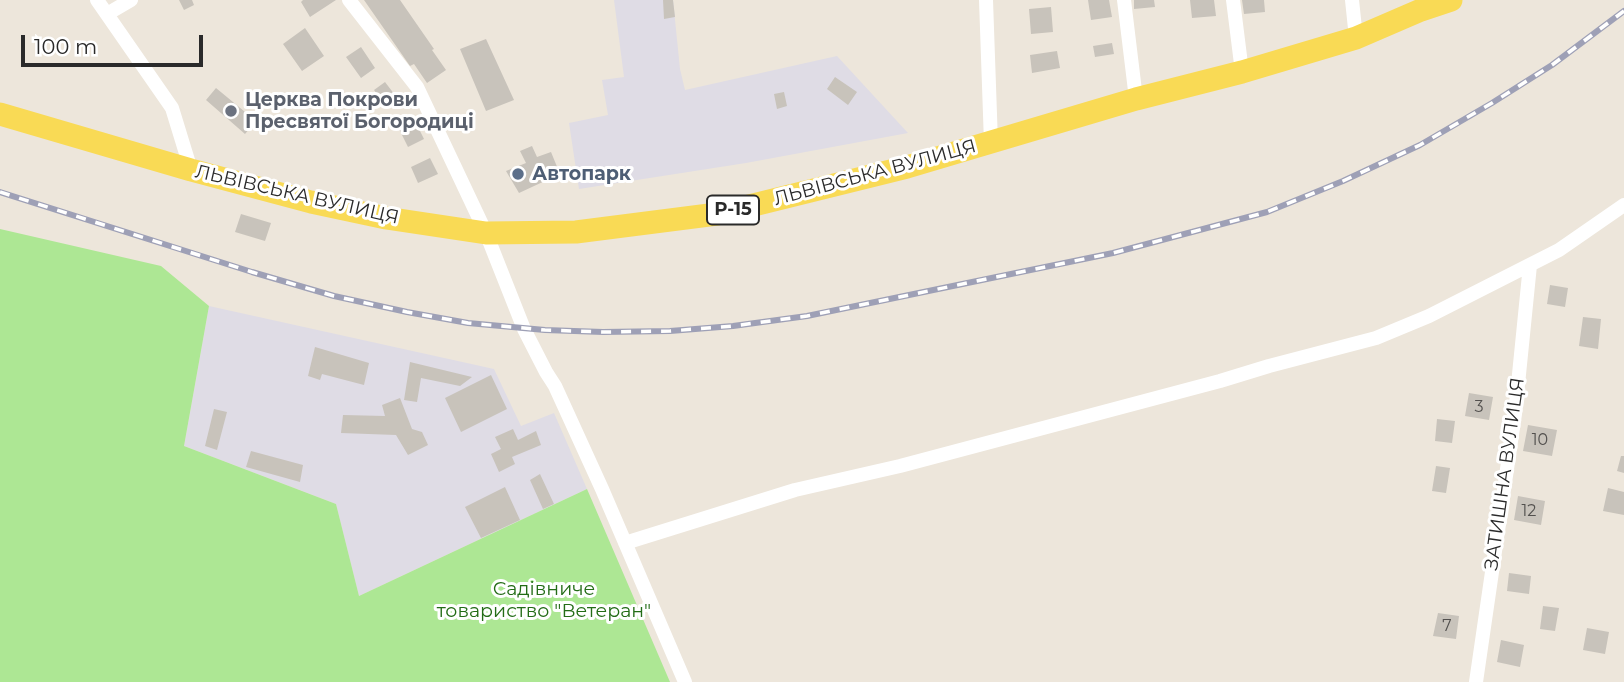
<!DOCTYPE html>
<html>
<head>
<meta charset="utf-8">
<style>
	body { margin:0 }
	#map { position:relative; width:1624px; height:682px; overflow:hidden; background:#ede6db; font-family:Montserrat,sans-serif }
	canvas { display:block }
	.scale { position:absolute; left:21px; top:35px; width:182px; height:32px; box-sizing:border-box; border:4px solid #2a2a2a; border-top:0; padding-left:9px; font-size:21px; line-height:24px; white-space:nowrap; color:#2a2a2a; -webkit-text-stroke:5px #fff; paint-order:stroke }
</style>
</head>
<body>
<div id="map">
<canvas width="1624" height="682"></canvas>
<div class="scale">100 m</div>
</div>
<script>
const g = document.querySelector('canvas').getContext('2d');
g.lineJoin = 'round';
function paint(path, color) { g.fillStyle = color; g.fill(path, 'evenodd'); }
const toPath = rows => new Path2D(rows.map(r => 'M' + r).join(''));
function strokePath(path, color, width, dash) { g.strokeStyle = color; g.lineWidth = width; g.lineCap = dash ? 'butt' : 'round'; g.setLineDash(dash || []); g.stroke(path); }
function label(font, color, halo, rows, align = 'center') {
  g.font = font + ' Montserrat,sans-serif'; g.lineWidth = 6; g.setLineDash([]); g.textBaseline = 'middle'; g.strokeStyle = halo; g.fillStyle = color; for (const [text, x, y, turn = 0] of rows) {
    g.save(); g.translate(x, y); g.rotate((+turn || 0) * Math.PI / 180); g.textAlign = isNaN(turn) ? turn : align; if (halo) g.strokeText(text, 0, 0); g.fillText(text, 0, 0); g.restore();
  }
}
paint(toPath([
	[614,0,673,0,680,69,685,90,837,56,908,133,746,163,579,189,569,123,608,115,602,80,624,77],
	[209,306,494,369,521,426,554,413,587,489,359,596,336,504,184,446]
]), '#dfdce5');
paint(toPath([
	[0,229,161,266,209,306,184,446,336,504,359,596,587,489,670,682,0,682]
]), '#ade794');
paint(toPath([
	[179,0,192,0,194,5,184,10],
	[303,0,336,0,310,17,301,2],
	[364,0,400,0,434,49,432,50,446,70,427,83,414,64,410,66],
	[663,0,673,0,675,17,664,19],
	[1088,0,1109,0,1112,17,1091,20],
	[1134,0,1154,0,1155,7,1134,9],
	[1190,0,1214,0,1216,16,1192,18],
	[1242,0,1264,0,1265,12,1244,14],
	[1051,7,1053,32,1031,34,1029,9],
	[305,28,324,56,302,71,283,44],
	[486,39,514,100,486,111,460,49],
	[1112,43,1114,54,1095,57,1093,46],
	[361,47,375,68,361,78,346,57],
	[1057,51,1060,68,1032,73,1030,55],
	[835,77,857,92,848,105,827,89],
	[385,82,398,99,387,108,374,90],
	[216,88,256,121,245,134,206,100],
	[784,92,787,106,777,109,774,94],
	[415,121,424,139,408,147,399,129],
	[532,146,537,157,551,152,560,174,519,193,506,171,526,163,520,151],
	[430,158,438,174,418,183,411,167],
	[241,214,271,223,265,241,235,232],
	[1550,285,1568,288,1565,307,1547,304],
	[1583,317,1601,319,1598,349,1579,346],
	[315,347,369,363,364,385,322,374,320,380,308,376],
	[410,362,472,377,460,386,421,378,417,402,404,400],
	[491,375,507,409,461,432,445,398],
	[1469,393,1493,397,1489,420,1465,416],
	[400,398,412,429,422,432,428,445,408,455,396,435,341,433,343,415,385,416,382,405],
	[214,409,227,412,217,450,205,446],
	[1437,419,1455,421,1452,443,1435,441],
	[1528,425,1557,430,1552,456,1523,451],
	[513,429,518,440,536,431,541,445,512,457,515,464,499,472,491,454,501,449,495,437],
	[251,451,303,465,300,482,246,467],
	[1621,456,1624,456,1624,473,1617,471],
	[1436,466,1450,468,1446,493,1432,491],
	[540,474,554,504,543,509,530,480],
	[505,487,520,520,481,538,465,507],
	[1608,488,1624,492,1624,515,1603,511],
	[1518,496,1545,501,1541,525,1514,520],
	[1509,573,1531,576,1529,594,1507,591],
	[1543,606,1559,608,1555,631,1540,629],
	[1438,613,1459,616,1456,639,1433,636],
	[1587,628,1609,632,1605,654,1583,650],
	[1501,640,1524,645,1520,667,1497,662]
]), '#c8c3bb');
strokePath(toPath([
	[97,0,172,108,191,170],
	[349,0,417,87,486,233,524,329,546,372,555,386,602,489,685,682],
	[986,0,991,143],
	[1124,0,1136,99],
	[1233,0,1242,72],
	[1352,0,1356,38],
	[107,14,131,0],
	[625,543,795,490,900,466,1220,381,1269,366,1376,338,1429,316,1559,250,1624,205],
	[1476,682,1515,414,1530,265]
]), '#fff', 14);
strokePath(toPath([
	[0,114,191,170,311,202,386,218,486,233,576,232,717,214,907,167,1136,99,1242,72,1356,38,1421,10,1451,0]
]), '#f9da55', 23);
const rail = toPath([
	[0,192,252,272,334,296,407,312,468,323,545,330,603,332,670,331,733,326,807,316,1113,253,1267,212,1343,181,1420,145,1492,103,1552,65,1624,11]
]);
strokePath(rail, '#9ea0b6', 6);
strokePath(rail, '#fff', 3.5, [10]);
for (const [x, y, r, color] of [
	[231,111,7,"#6b7280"],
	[518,174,7,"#5c6f8a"]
]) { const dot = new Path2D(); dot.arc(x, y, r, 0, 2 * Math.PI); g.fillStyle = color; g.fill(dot); strokePath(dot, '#fff', 2.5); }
label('16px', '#52504e', null, [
	["3",1479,407],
	["10",1540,440],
	["12",1529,511],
	["7",1447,626]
]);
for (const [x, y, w] of [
	[733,210,52]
]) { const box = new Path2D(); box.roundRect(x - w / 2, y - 14.5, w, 29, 5); g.fillStyle = '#fff'; g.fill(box); strokePath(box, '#2a2a2a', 2); }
label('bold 18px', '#2a2a2a', null, [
	["Р-15",733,210]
]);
label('bold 19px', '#5b616d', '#fff', [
	["Церква Покрови",245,100],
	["Пресвятої Богородиці",245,122]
], 'left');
label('19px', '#2a2a2a', '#fff', [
	["ЛЬВІВСЬКА ВУЛИЦЯ",875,173,-15],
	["ЛЬВІВСЬКА ВУЛИЦЯ",297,195,13],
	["ЗАТИШНА ВУЛИЦЯ",1505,474,-82]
]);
label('bold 19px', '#4e5e75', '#fff', [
	["Автопарк",532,174]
], 'left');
label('19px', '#236c16', '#fff', [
	["Садівниче",544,589],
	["товариство \"Ветеран\"",544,611]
]);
</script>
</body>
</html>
